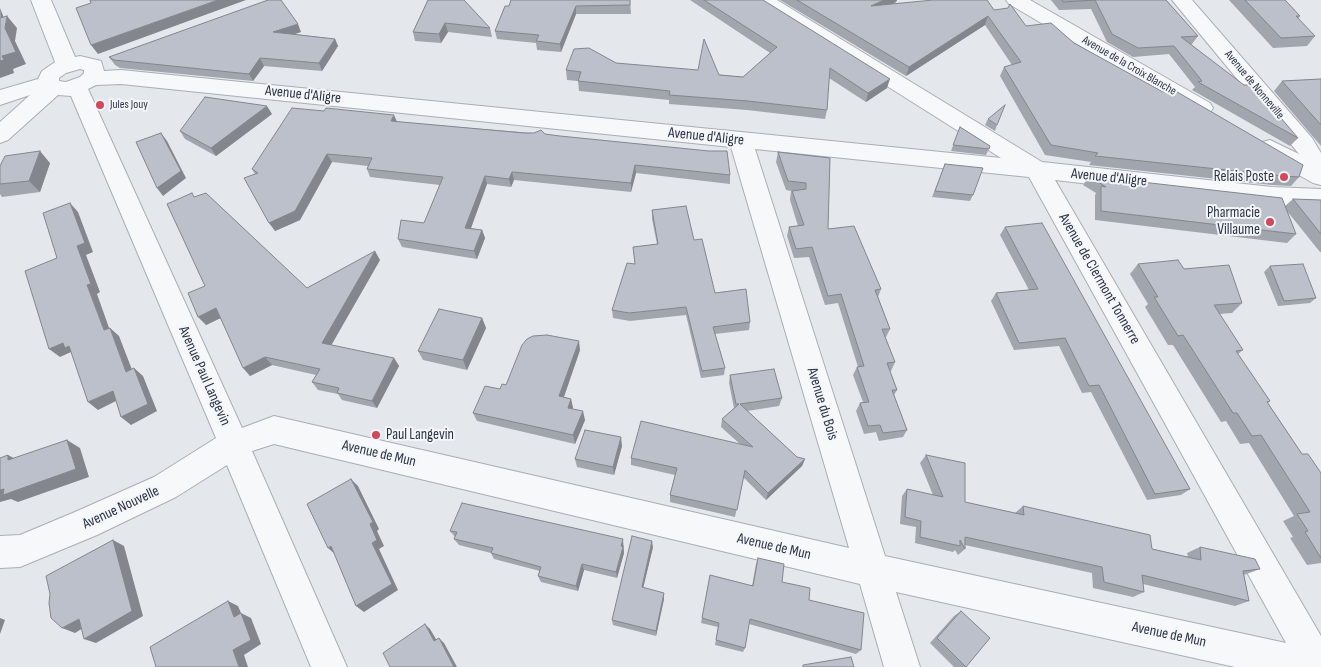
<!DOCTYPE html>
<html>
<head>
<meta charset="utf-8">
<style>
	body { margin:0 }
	canvas { display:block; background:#e4e7ec }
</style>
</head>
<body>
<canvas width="1321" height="667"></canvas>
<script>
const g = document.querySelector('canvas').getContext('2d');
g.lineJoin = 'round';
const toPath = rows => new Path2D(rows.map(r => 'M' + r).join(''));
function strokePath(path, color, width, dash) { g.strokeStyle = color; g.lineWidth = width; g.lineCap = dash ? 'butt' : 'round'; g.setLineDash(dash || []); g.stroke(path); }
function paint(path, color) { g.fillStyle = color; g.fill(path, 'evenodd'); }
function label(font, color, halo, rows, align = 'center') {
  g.font = font + ' "Sofia Sans Condensed",sans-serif'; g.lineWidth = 4; g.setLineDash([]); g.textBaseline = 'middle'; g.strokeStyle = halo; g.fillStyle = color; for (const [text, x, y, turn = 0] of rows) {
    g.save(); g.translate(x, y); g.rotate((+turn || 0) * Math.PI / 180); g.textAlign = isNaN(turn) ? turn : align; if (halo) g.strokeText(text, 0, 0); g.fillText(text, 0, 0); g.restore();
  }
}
const minor = toPath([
	[31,0,51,0,75,57,80,56,101,61,104,71,121,70,1001,158,757,4,754,0,777,0,1042,162,1272,187,1321,189,1321,207,1272,205,1055,180,1321,636,1321,667,1235,667,896,592,920,667,884,667,860,584,274,444,252,451,347,667,311,667,227,465,176,497,97,535,20,567,0,568,0,536,20,535,75,512,154,477,216,438,71,96,58,95,8,140,0,143,0,122,30,95,0,105,0,90,38,79,42,71,55,62,31,0],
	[80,69,84,70,84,73,80,77,66,82,59,81,59,78,66,73,80,69],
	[121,84,731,147,849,548,274,416,242,428,88,89,96,85,121,84],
	[755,149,1029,177,1286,643,885,556,755,149],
	[1006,0,1030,0,1210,103,1213,108,1210,113,1202,115,1194,113,1009,4,1006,0],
	[1172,0,1192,0,1312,138,1321,153,1321,185,1313,183,1262,154,1259,148,1262,142,1270,140,1299,154,1172,0]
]);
strokePath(minor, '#a9aeb7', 2);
paint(minor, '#f7f8fa');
paint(toPath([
	[428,0,490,28,492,37,448,32,441,43,415,41,413,32],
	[630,0,631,14,576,14,561,52,537,50,536,43,497,39,495,31,505,6],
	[690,0,763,0,887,88,866,102,829,78,827,110,825,119,747,110,669,104,669,100,579,91,578,81,567,80,566,70,616,63,743,77,770,53],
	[780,0,897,0,896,2,893,4,994,10,1026,26,1074,43,1299,177,1291,186,1272,185,1089,165,1091,162,1045,155,1000,76,1004,67,1012,65,985,25,906,76],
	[1051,0,1166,0,1198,36,1192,44,1191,44,1298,138,1290,146,1192,90,1195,87,1169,54,1133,57,1107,42,1091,9,1059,10],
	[1229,0,1285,0,1300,16,1298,19,1315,36,1307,46,1273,48],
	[301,32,294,34,335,39,338,46,322,71,264,66,253,81,120,68,115,65,109,57],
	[1321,79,1321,146,1274,91,1282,81],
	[324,111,397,122,545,134,730,175,730,184,636,173,631,192,514,180,511,187,487,184,471,228,482,230,485,238,477,259,402,247,398,239,424,223,440,185,370,177,367,169,368,166,332,162,300,220,275,231,255,174,252,169],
	[272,114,216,156,185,139,180,131],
	[988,119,997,125,995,131,985,125],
	[960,127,990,146,986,155,951,151],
	[778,152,830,158,828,229,881,289,878,297,890,329,886,337,885,337,895,362,891,371,890,371,897,390,894,395,907,430,903,437,879,441,876,432,864,434,856,411,860,403,863,402,853,375,857,367,858,367,838,303,825,305,809,257,794,258,787,236,789,227,798,226,790,200,791,191,786,190,776,162],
	[50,163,40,192,2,197,0,194,0,166],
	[945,164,973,195,970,201,932,197],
	[1089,176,1285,206,1293,199,1321,200,1321,252,1320,252,1287,211,1296,234,1287,243,1095,220,1095,195,1096,193,1083,185],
	[195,197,307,288,380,260,331,345,394,358,399,366,377,408,342,400,338,394,318,390,312,382,316,375,272,365,250,376,220,318,206,325,205,286],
	[652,210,694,240,715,293,750,322,749,330,715,334,725,368,724,375,701,378,686,315,630,321,613,318,612,310,635,264,633,247,657,244,652,219],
	[1005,227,1190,489,1181,495,1147,500,1091,392,1082,393,1059,346,1014,350,991,301,996,293,1029,290,1000,235],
	[1138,264,1184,269,1242,303,1232,313,1219,314,1243,350,1238,354,1270,401,1268,403,1302,454,1321,473,1321,563,1307,565,1290,538,1293,537,1283,521,1294,516,1249,443,1240,444,1226,421,1221,422,1173,345,1168,345,1145,307,1148,304,1130,274],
	[1270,266,1316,298,1310,303,1278,306,1264,272],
	[482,318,486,328,467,370,423,360,418,351],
	[580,350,564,397,571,399,573,408,572,409,585,420,575,444,477,421,473,413,506,385],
	[730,375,782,398,779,406,747,411,797,457,805,459,802,466,766,500,743,477,735,517,670,502,670,495,675,475,631,465,631,458,740,444,721,427,722,419,734,408,729,383],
	[622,446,614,475,577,467,575,459],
	[926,455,965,502,1015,513,1023,506,1152,549,1188,557,1187,553,1200,547,1260,569,1244,575,1249,601,1235,606,1143,584,1144,592,1133,597,1093,588,1092,573,965,545,965,549,958,555,955,550,953,552,915,543,916,527,900,524,902,496,907,489,933,495,920,463],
	[450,531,624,546,623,548,624,553,617,578,584,570,578,591,541,582,538,576,540,571,494,559,491,553,459,545,454,539,455,537],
	[653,547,643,587,664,599,656,636,613,625,612,620],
	[758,558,782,582,809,600,861,650,856,654,749,624,745,648,743,652,715,645,718,627,701,623,710,575,752,586,756,564],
	[961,611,966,667,954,667,930,643,954,616]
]), '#a1a5ae');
paint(toPath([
	[218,0,246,0,98,54,91,45],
	[884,0,897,0,896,2,868,16,871,6],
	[576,6,576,14,561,52,560,44],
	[0,8,6,23,7,16,17,28,15,41,26,64,13,69,14,73,0,78,0,61,2,56],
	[988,16,985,25,906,76,909,67],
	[445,23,448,32,441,43,439,34],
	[298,24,301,32,277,40,273,32],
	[335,39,338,46,322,71,319,63],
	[260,58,264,66,253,81,249,74],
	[890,79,887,88,866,102,868,93],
	[267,106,272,114,216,156,211,148],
	[394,115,398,124,391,121],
	[161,133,167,141,186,178,163,196,157,188],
	[40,151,50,163,40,192,29,181],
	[327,154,332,162,300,220,275,231,269,223],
	[635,165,636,173,631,192,631,183],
	[512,172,514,180,511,187,509,179],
	[485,176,487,184,468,236,465,228],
	[70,203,78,212,93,252,86,255,100,292,97,294,113,339,104,330,87,285,77,246],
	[482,230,485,238,477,259,474,251],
	[375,251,380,260,328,351,322,343],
	[216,308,223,317,206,325,198,317],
	[482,318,486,328,467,370,463,360],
	[110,328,119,336,136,380,126,372],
	[579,341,580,350,561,405,559,396],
	[63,343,69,346,75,356,71,352,60,357,49,349],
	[265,357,272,365,250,376,243,368],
	[394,358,399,366,377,408,372,401],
	[134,368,143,376,157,411,131,425,121,417],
	[113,391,122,398,98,410,88,402],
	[571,399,573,408,570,417,568,408],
	[583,411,585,420,575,444,573,435],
	[621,437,622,446,614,475,613,467],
	[67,440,80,448,89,477,18,502,11,499,0,502,0,490],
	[8,455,23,463,8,460],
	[805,459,802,466,766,500,768,493],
	[351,479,358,486,379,529,377,531,384,546,379,549,398,590,364,612,356,606,372,543],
	[623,539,624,553,617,578,616,572,621,546],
	[113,540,124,546,143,616,96,643,84,639],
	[652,541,653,547,642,593,642,587],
	[331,546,336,555,328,548],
	[582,564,584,570,578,591,576,586],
	[664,593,664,599,656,636,656,631],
	[228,601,238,606,241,613,251,618,261,644,244,655,248,667,239,667,233,650,234,617],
	[0,618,5,620,0,634],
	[79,619,91,623,75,633,62,628],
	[425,624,430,629,440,646,434,641],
	[439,638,444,643,457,667,454,667]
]), '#83868d');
const building = toPath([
	[90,0,218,0,91,45,76,8,91,3,90,0],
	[268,0,281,0,298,24,273,32,335,39,319,63,260,58,249,74,114,60,109,57,268,0],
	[428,0,464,0,490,28,445,23,439,34,413,32,428,0],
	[511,0,630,0,630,5,576,6,560,44,536,41,539,35,495,31,505,6,509,6,511,0],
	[704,0,763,0,890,79,868,93,830,68,827,110,748,101,669,95,670,91,578,81,581,72,566,70,574,49,589,48,616,63,698,70,704,39,719,75,743,77,777,47,704,0],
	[797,0,884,0,871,6,933,0,987,0,994,10,1008,8,1010,4,1026,26,1051,23,1074,43,1163,92,1172,89,1303,165,1299,177,1281,176,1275,175,1273,173,1274,175,1095,156,1098,153,1051,145,1004,67,1021,62,988,16,909,67,797,0],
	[1062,0,1166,0,1198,36,1181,37,1244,85,1253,85,1298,138,1198,82,1202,81,1174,46,1138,48,1112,34,1095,0,1063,2,1062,0],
	[1245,0,1285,0,1300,16,1296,16,1315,36,1281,38,1245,0],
	[7,16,5,28,16,52,2,56,4,60,0,61,0,18,7,16],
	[1321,79,1321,125,1282,81,1321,79],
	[205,97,267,106,211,148,180,131,205,97],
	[1005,105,997,125,988,119,1005,105],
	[292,108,324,111,326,108,394,115,391,121,524,133,534,133,541,130,545,134,560,136,709,151,727,151,730,175,635,165,631,183,512,172,509,179,485,176,465,228,482,230,474,251,398,239,401,220,424,223,443,177,367,169,372,158,327,154,295,211,269,223,244,178,258,173,252,169,292,108],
	[960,127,990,146,989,149,953,145,960,127],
	[161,133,181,171,157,188,136,142,161,133],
	[40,151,29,181,0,184,0,166,5,156,40,151],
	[778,152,830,158,828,229,854,226,881,289,875,290,890,329,882,329,895,362,887,363,897,390,892,390,907,430,883,433,880,425,868,426,860,403,869,402,857,367,864,366,841,294,828,296,812,247,796,249,789,227,804,225,792,191,806,189,806,183,788,181,778,152],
	[945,164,983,168,973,195,935,191,945,164],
	[1089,176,1282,198,1296,234,1101,211,1101,186,1106,187,1089,176],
	[192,193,194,197,206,193,307,288,375,251,322,343,394,358,372,401,337,393,339,388,312,382,320,369,265,357,243,368,216,308,198,317,188,293,205,286,167,204,192,193],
	[1293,199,1321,200,1321,234,1293,199],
	[70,203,85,243,77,246,91,284,87,285,104,330,110,328,126,372,134,368,148,404,121,417,113,391,88,402,69,346,65,348,63,343,49,349,25,271,57,258,43,213,70,203],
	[686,206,694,240,702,239,715,293,746,289,750,322,713,327,725,368,702,371,686,307,629,313,612,310,627,263,635,264,633,247,658,244,652,210,686,206],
	[1042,223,1190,489,1155,494,1099,385,1089,386,1065,338,1019,343,996,293,1038,289,1005,227,1042,223],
	[1178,260,1184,269,1229,265,1242,303,1214,305,1243,350,1236,351,1270,401,1267,402,1302,454,1308,454,1321,473,1321,558,1305,532,1308,531,1297,514,1310,512,1261,435,1252,436,1237,413,1233,413,1183,335,1178,336,1154,297,1158,297,1138,264,1178,260],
	[1303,264,1316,298,1284,301,1270,266,1303,264],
	[439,309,482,318,463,360,418,351,439,309],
	[547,335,579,341,559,396,571,399,568,408,583,411,573,435,473,413,485,386,500,389,502,384,506,385,522,345,527,339,533,336,547,335],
	[774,369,782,398,740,404,797,457,805,459,768,493,745,470,737,510,670,495,677,468,631,458,641,421,753,447,722,419,739,404,736,404,730,375,774,369],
	[585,430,621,437,613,467,575,459,585,430],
	[67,440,76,469,3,495,4,489,0,490,0,458,8,455,8,460,67,440],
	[926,455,965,463,965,502,1024,515,1023,506,1150,535,1152,549,1201,560,1200,547,1255,559,1260,569,1243,571,1249,601,1142,575,1144,592,1104,582,1102,567,965,537,965,549,960,540,960,546,920,537,921,521,905,517,907,489,943,497,926,455],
	[351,479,373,522,370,524,377,540,372,543,392,584,356,606,331,546,328,548,307,504,351,479],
	[462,503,623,539,621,546,623,547,616,572,582,564,576,586,538,576,541,567,491,553,493,548,454,539,457,532,450,531,462,503],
	[632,536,652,541,642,587,664,593,656,631,612,620,632,536],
	[113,540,132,611,84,639,79,619,62,628,51,618,49,603,50,594,46,576,113,540],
	[758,558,784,564,782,582,810,588,809,600,864,613,861,650,750,619,745,648,716,640,719,623,702,618,710,575,753,586,758,558],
	[228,601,234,617,241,613,251,640,233,650,239,667,156,667,150,647,228,601],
	[961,611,990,638,966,667,937,638,961,611],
	[425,624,434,641,439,638,454,667,390,667,383,653,425,624],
	[851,657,854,667,803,667,803,665,851,657]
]);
paint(building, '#bbc0ca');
strokePath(building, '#83868d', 1);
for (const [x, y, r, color] of [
	[100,105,5,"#d1495b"],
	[1284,177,5,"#d1495b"],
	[1270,222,5,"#d1495b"],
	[376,435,5,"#d1495b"]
]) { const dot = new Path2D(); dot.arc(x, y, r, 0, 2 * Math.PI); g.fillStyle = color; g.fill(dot); strokePath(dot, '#f4f6f9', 2); }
label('12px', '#2b3445', '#f4f6f9', [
	["Avenue de la Croix Blanche",1129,66,30],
	["Avenue de Nonneville",1254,85,50]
]);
label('12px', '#2b3445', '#f4f6f9', [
	["Jules Jouy",110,105]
], 'left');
label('15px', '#2b3445', '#f4f6f9', [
	["Avenue d'Aligre",303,95,6],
	["Avenue d'Aligre",706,137,6],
	["Avenue d'Aligre",1109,178,6],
	["Avenue de Clermont Tonnerre",1099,279,60],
	["Avenue Paul Langevin",204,376,66],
	["Avenue du Bois",822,404,73],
	["Avenue de Mun",379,454,13],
	["Avenue Nouvelle",121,508,-25],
	["Avenue de Mun",774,547,13],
	["Avenue de Mun",1169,635,12]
]);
label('15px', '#2b3445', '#f4f6f9', [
	["Relais Poste",1274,177],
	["Pharmacie",1260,213],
	["Villaume",1260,230],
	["Paul Langevin",386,435,"left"]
], 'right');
</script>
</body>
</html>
